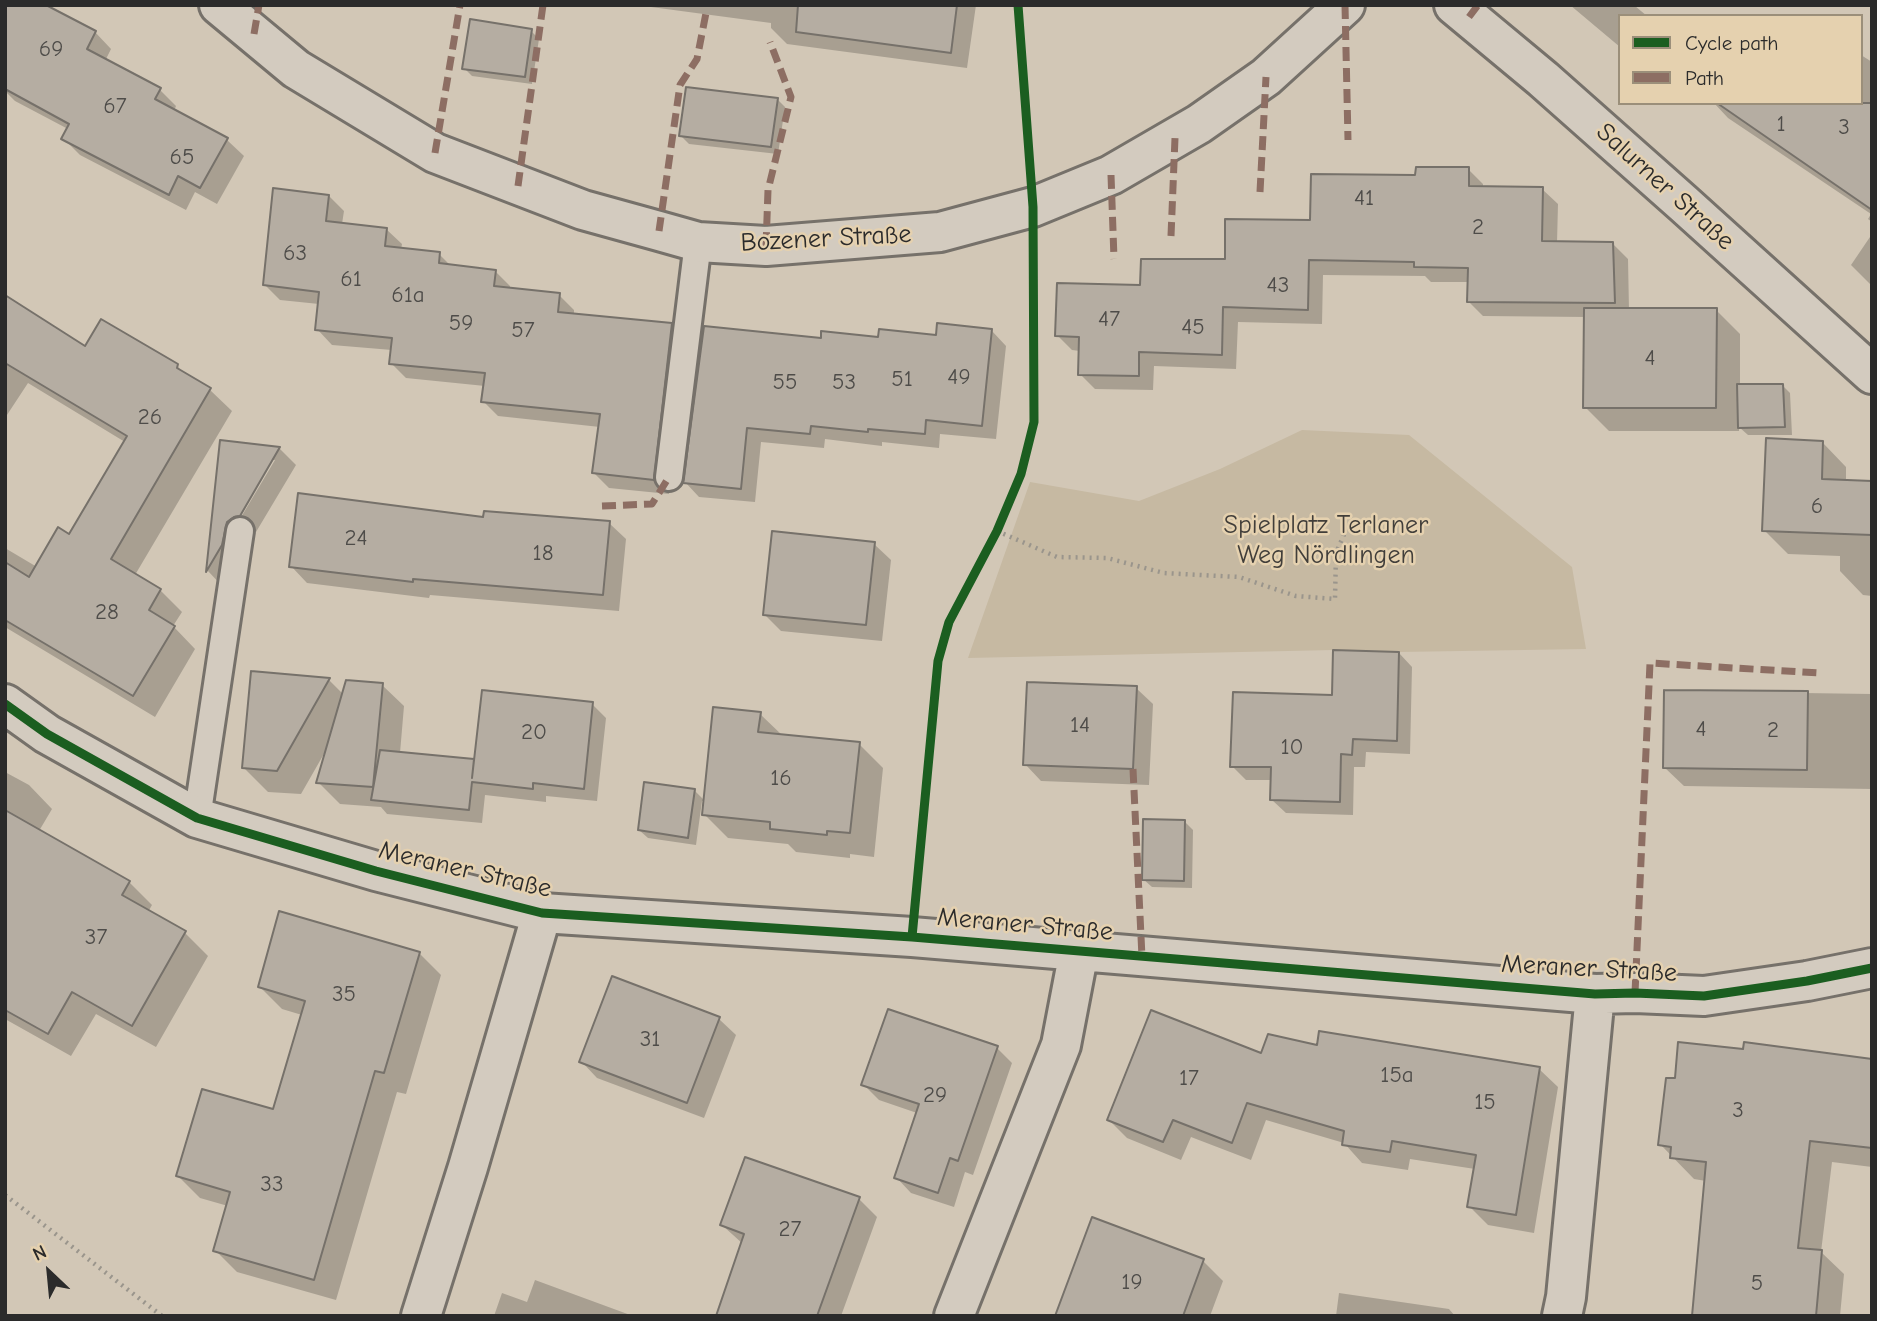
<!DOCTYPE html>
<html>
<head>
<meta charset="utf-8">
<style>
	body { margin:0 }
	#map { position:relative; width:1877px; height:1321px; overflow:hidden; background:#d2c7b6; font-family:"Comic Neue",sans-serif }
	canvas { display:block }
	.frame { position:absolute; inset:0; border:7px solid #2b2b2b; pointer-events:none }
	.legend { position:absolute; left:1618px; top:14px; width:245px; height:91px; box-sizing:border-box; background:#e5d1af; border:2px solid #9b8f7a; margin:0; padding:9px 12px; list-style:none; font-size:21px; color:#2b2b2b }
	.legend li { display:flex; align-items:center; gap:14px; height:35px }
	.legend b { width:35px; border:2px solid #9b8f7a }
	.north { position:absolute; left:14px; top:1237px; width:70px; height:70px; -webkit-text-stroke:5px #e5d1af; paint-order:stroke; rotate:334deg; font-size:19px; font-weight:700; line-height:28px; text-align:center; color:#2b2b2b }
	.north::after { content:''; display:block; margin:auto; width:24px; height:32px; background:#2b2b2b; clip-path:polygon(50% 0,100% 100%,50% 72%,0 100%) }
</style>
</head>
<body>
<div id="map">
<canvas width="1877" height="1321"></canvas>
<div class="frame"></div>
<ul class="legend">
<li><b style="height:9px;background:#1b5e20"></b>Cycle path</li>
<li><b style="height:9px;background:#8d6e63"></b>Path</li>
</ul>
<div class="north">N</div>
</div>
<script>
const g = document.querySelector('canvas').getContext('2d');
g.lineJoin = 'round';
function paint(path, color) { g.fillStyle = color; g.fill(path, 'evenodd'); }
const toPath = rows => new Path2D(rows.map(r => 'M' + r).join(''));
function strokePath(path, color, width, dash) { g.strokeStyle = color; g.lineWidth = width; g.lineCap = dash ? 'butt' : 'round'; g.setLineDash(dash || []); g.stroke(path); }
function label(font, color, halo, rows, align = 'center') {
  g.font = font + ' "Comic Neue",sans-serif'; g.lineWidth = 5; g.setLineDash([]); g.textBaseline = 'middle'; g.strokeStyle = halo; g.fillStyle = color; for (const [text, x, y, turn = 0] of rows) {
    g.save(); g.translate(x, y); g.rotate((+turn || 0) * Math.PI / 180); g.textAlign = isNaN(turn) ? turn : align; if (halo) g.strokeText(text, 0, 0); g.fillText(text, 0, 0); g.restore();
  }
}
paint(toPath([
	[1302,430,1409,435,1572,567,1586,649,1399,652,1333,650,968,658,1030,482,1139,501,1220,469]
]), '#c6b9a2');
paint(toPath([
	[5,5,95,32,111,49,105,61,160,90,176,106,174,111,227,140,244,156,217,204,195,192,186,210,80,155,63,138,68,129,15,101,5,91],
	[636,5,976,5,967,68,787,44,771,28,771,23],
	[1570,5,1636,5,1635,6,1647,16,1620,16,1620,47],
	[531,31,539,39,532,84,472,76,464,68],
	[1861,55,1872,62,1872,222,1868,219,1871,214,1728,118,1714,103,1861,103],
	[777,99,785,107,778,154,689,144,681,136],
	[1468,169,1483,184,1483,188,1542,189,1558,204,1557,243,1613,244,1628,259,1629,310,1716,310,1740,334,1740,386,1782,385,1790,393,1792,435,1748,435,1739,427,1739,431,1609,431,1585,407,1586,317,1483,316,1468,301,1469,282,1431,282,1425,276,1323,275,1322,324,1238,322,1236,369,1154,366,1153,390,1095,389,1080,374,1080,351,1072,350,1057,335,1142,286,1226,261,1312,222,1417,177],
	[329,196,344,211,342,224,386,229,402,244,401,250,439,254,452,267,495,271,510,286,510,290,559,295,574,310,574,315,671,324,686,339,669,494,609,488,594,473,600,427,498,416,483,401,485,386,406,378,391,363,392,350,332,345,317,329,319,304,280,300,265,285],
	[1872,234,1872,286,1851,265],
	[5,297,85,348,177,366,188,377,210,390,232,411,135,575,160,590,182,612,173,626,195,649,155,717,5,627,5,548,37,567,69,536,125,442,28,383,5,418],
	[992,331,1006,346,996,439,940,434,939,448,882,442,882,446,825,439,824,448,761,442,755,502,699,497,685,482,822,340,879,339],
	[222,442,279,448,296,465,256,532,250,533,223,587,208,571],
	[270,460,275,460,237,524,234,522],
	[1823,443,1846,467,1846,482,1872,483,1872,596,1863,595,1840,571,1840,556,1788,554,1764,530],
	[485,519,609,523,626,539,619,611,430,595,429,598,307,583,291,566],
	[874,544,891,560,882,641,781,631,765,615],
	[1399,653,1412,667,1410,754,1366,752,1365,767,1354,767,1353,815,1286,813,1272,800,1273,780,1246,780,1232,766],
	[253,673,329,680,343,694,382,685,404,706,400,753,473,761,476,763,592,704,606,718,597,801,546,796,546,802,485,795,482,823,387,814,381,807,340,804,318,782,325,752,301,794,268,792,244,768],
	[1136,688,1153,704,1149,785,1041,781,1025,764],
	[1665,691,1872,694,1872,789,1684,786,1664,767],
	[760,714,783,736,859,744,883,768,874,857,850,854,850,858,796,852,788,844,728,838,704,814],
	[5,772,29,785,52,809,39,831,129,882,152,905,148,912,185,933,208,956,156,1047,96,1014,71,1056,5,1019],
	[694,790,705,801,702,801,696,845,648,838,639,830],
	[1185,822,1193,830,1192,888,1152,887,1143,879],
	[419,953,441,975,406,1094,397,1092,336,1300,237,1272,215,1250,228,1206,200,1198,178,1176,274,1112,302,1015,282,1009,260,987],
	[613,978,719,1019,736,1035,704,1118,597,1078,581,1061],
	[997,1048,1012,1063,973,1175,965,1172,954,1207,911,1193,896,1177,917,1113,879,1100,863,1084],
	[1318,1048,1539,1069,1558,1087,1534,1233,1488,1225,1469,1206,1475,1169,1410,1159,1408,1170,1362,1163,1344,1143,1266,1120,1251,1160,1191,1137,1181,1160,1127,1138,1109,1120,1262,1055],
	[1872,1061,1872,1167,1832,1162,1821,1252,1844,1274,1840,1316,1694,1316,1706,1181,1694,1179,1660,1144],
	[859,1199,877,1217,841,1316,754,1316,743,1244,722,1225],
	[1203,1261,1223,1281,1210,1316,1057,1316],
	[535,1280,633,1316,494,1316,502,1293,527,1302],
	[1339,1293,1449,1309,1455,1316,1336,1316]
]), '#0003');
const building = toPath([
	[5,5,46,5,96,31,87,49,161,88,155,99,228,138,200,188,178,176,169,195,61,139,69,124,5,89,5,5],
	[798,5,957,5,951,53,796,32,798,5],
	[470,19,532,29,525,77,462,69,470,19],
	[686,87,778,98,771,147,679,136,686,87],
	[1717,103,1872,103,1872,210,1717,103],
	[1416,167,1469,167,1469,186,1543,187,1542,241,1613,242,1615,303,1467,302,1468,268,1414,267,1414,262,1309,260,1308,310,1223,307,1222,355,1139,352,1139,376,1078,375,1079,337,1055,336,1057,283,1140,285,1141,259,1225,259,1225,219,1310,220,1311,174,1415,175,1416,167],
	[273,188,329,195,326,221,387,228,385,246,440,252,439,263,496,270,494,286,560,293,558,312,672,323,654,480,592,473,600,414,481,402,485,373,389,364,392,338,315,330,319,292,263,285,273,188],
	[5,295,85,346,101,319,178,364,177,368,211,388,111,559,161,589,149,610,175,626,133,696,5,620,5,562,29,577,58,527,69,534,127,436,5,363,5,295],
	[1584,308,1717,308,1716,408,1583,408,1584,308],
	[937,323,992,329,982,426,926,420,925,434,868,429,868,432,811,426,810,434,747,428,741,489,683,483,704,326,821,338,821,331,878,337,879,329,936,335,937,323],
	[1737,384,1783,384,1785,427,1738,428,1737,384],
	[1766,438,1823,441,1822,479,1872,481,1872,535,1762,531,1766,438],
	[220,440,280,447,240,516,234,517,227,522,222,545,206,572,220,440],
	[298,493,483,517,484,511,610,521,603,595,413,579,413,582,289,567,298,493],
	[772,531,875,542,866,625,763,615,772,531],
	[1333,650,1399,652,1397,741,1353,739,1352,755,1341,754,1340,802,1270,800,1271,767,1230,767,1233,692,1332,695,1333,650],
	[251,671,330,678,277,771,242,768,251,671],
	[346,680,383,683,373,787,316,783,346,680],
	[1027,682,1137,686,1133,769,1023,765,1027,682],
	[482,690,593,702,584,789,533,783,533,789,472,782,469,810,371,800,380,750,474,759,472,778,482,690],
	[1664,690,1808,691,1807,770,1663,768,1664,690],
	[713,707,761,712,758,732,860,742,850,833,827,831,827,835,770,829,770,822,702,815,713,707],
	[644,782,695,789,688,838,638,830,644,782],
	[5,810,130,881,122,895,186,931,132,1026,72,992,48,1034,5,1010,5,810],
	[1143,819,1185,820,1184,881,1142,880,1143,819],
	[279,911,420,952,384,1073,375,1071,314,1280,213,1251,230,1192,176,1176,202,1089,273,1109,305,1001,258,987,279,911],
	[612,976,720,1017,687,1103,579,1062,612,976],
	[888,1009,998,1046,958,1161,950,1158,938,1193,894,1178,919,1104,861,1085,888,1009],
	[1151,1010,1261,1053,1268,1034,1317,1045,1319,1031,1540,1067,1516,1215,1467,1207,1476,1155,1392,1141,1390,1152,1342,1145,1344,1131,1247,1103,1232,1143,1173,1120,1163,1142,1107,1120,1151,1010],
	[1678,1042,1743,1049,1744,1042,1872,1059,1872,1148,1810,1141,1798,1248,1822,1250,1816,1316,1692,1316,1706,1162,1670,1158,1671,1147,1658,1145,1666,1078,1675,1078,1678,1042],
	[745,1157,860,1197,817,1316,716,1316,744,1234,720,1225,745,1157],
	[1092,1217,1204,1259,1183,1316,1055,1316,1092,1217]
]);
paint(building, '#b5ada2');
strokePath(building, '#76716a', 2);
const service = toPath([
	[669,477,698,242],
	[197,818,240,531]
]);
const minor = toPath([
	[219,5,296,69,435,153,583,210,659,231,698,242,766,246,940,232,1033,207,1111,175,1199,124,1266,77,1345,5],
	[1454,5,1543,79,1684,204,1872,374],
	[5,704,47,734,197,818,376,871,542,913,912,937,1595,994,1635,993,1704,996,1807,981,1872,968],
	[421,1316,468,1167,542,913],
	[954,1316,1061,1045,1079,951],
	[1562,1316,1566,1297,1595,994]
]);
strokePath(service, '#76716a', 32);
strokePath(minor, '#76716a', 44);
strokePath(toPath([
	[997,531,1057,557,1107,558,1164,573,1239,577,1296,596,1335,599,1336,553,1346,530],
	[5,1195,162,1316]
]), '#9a958c', 4.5, [2, 5]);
strokePath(service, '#d3cbbf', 26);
strokePath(minor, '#d3cbbf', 38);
strokePath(toPath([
	[1345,5,1348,140],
	[1469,17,1478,5],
	[254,34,259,5],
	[435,153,460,5],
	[1111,175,1114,259],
	[518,186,543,5],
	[1260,192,1266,77],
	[659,231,680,85,697,59,706,13],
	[1171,236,1175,138],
	[766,246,768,190,791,97,770,42],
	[602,506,652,504,669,477],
	[1133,769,1142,957],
	[1635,993,1650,663,1819,673]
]), '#8d6e63', 7, [14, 7]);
strokePath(toPath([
	[5,704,47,734,197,818,376,871,542,913,912,937,1595,994,1635,993,1704,996,1807,981,1872,968],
	[912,937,938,661,949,622,997,531,1021,474,1034,422,1033,207,1018,5]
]), '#1b5e20', 9);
label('23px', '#4e4c49', null, [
	["69",51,49],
	["67",115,106],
	["1",1781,124],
	["3",1844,127],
	["65",182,157],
	["41",1364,198],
	["2",1478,227],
	["63",295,253],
	["61",351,279],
	["43",1278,285],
	["61a",408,295],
	["47",1109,319],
	["59",461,323],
	["45",1193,327],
	["57",523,330],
	["4",1650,358],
	["49",959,377],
	["51",902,379],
	["55",785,382],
	["53",844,382],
	["26",150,417],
	["6",1817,506],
	["24",356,538],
	["18",543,553],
	["28",107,612],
	["14",1080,725],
	["4",1701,729],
	["2",1773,730],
	["20",534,732],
	["10",1292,747],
	["16",781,778],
	["37",96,937],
	["35",344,994],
	["31",650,1039],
	["15a",1397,1075],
	["17",1189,1078],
	["29",935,1095],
	["15",1485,1102],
	["3",1738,1110],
	["33",272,1184],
	["27",790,1229],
	["19",1132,1282],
	["5",1757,1283]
]);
label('26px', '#2b2b2b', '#e5d1af', [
	["Salurner Straße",1665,187,42],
	["Bozener Straße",826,239,-3],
	["Meraner Straße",465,870,13],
	["Meraner Straße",1025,925,5],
	["Meraner Straße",1589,969,3]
]);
label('26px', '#413e3a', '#e5d1af', [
	["Spielplatz Terlaner",1326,526],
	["Weg Nördlingen",1326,556]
]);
</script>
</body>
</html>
